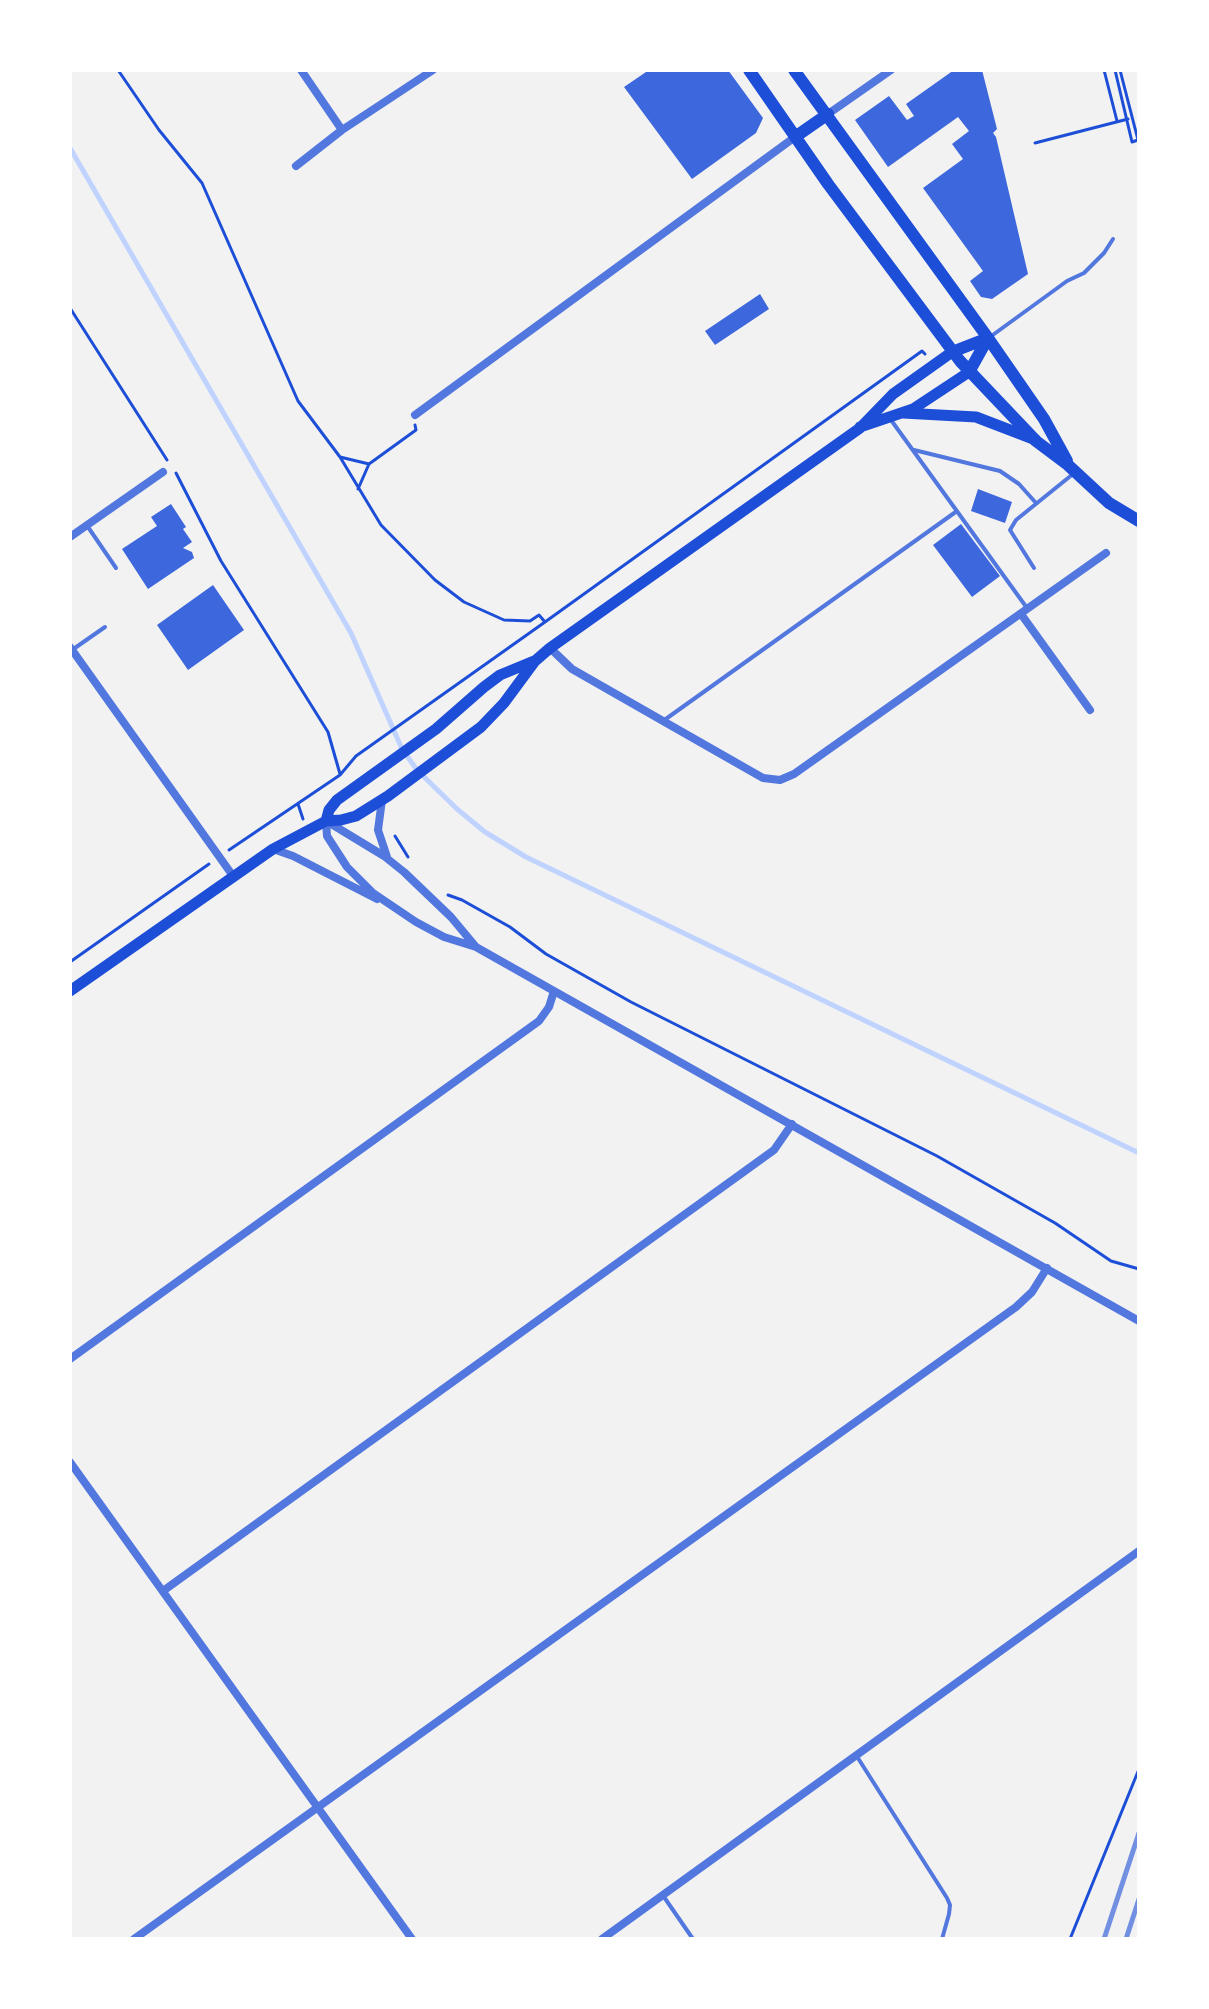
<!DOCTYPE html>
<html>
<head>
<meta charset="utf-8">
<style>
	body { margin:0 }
	#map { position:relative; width:1209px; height:2009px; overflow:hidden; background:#f2f2f2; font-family:Ubuntu,sans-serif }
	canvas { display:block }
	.frame { position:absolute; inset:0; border:72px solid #fff; pointer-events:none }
</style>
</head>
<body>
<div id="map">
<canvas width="1209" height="2009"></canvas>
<div class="frame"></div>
</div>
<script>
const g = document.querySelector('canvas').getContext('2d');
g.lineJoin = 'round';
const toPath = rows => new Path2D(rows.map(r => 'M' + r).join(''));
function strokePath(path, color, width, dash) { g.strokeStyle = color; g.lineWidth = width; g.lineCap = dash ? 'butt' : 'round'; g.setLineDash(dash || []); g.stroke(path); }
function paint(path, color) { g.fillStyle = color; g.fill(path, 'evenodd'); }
strokePath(toPath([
	[70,148,351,633,402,749,417,770,457,809,485,832,526,857,1139,1153]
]), '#bfd3fe', 5);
paint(toPath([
	[649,70,728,70,763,118,756,133,692,179,624,87],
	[954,70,982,70,997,129,993,133,996,137,1028,274,992,299,981,297,970,281,983,271,923,188,963,159,952,144,969,131,958,117,888,167,855,120,889,96,907,120,914,116,906,104],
	[760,294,769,309,715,345,705,331],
	[978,489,1012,502,1005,523,971,511],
	[171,504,186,527,183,529,192,542,183,548,192,552,194,558,148,589,122,549,157,526,151,517],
	[961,524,1000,576,972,597,933,545],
	[213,585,244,630,188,670,157,625]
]), '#3d67dc');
strokePath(toPath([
	[118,70,159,130,202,183,298,401,340,457,381,525,435,580,464,602,504,620,530,621,539,615,545,622,356,756,340,775,229,850],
	[1104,70,1117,121],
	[1115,70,1132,142,1138,140,1120,70],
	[1035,143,1128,119],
	[70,308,167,460],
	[340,457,369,464,416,430,415,425],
	[176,473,221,561,328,732,340,774],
	[358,489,369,464],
	[545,622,922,351,925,354],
	[298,804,303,819],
	[395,836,408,857],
	[448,895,462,900,510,927,546,954,631,1002,937,1156,1055,1223,1111,1261,1139,1269],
	[70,962,209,864],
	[1070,1939,1139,1769]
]), '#1d4ed8', 3);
strokePath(toPath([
	[990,337,1067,281,1084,273,1104,253,1113,239],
	[891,420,1027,608],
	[914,450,1000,471,1019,484,1036,503],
	[88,527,116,568],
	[1034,568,1010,530,1016,520,1073,474],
	[72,650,105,627],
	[663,721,957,511],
	[856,1755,947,1898,950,1905,949,1914,942,1939],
	[664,1897,693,1939]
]), '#5277de', 4);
strokePath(toPath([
	[301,70,342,130],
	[828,114,891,70],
	[296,166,342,130,433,70],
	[415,415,795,137],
	[70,537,163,472],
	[1021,614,1090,710],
	[70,647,233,876],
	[550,648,572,669,663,721,763,778,780,780,794,774,1106,553],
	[382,800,378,830,387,857],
	[326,821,327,836,347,867,373,893,416,922,444,937,476,947,1139,1321],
	[328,822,384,856,404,872,451,917,476,947],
	[273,849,293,856,377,899],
	[70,1359,539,1021,549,1007,554,991],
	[70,1462,412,1939],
	[163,1591,774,1150,792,1124],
	[134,1939,1016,1307,1032,1292,1047,1268],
	[602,1939,1139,1551]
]), '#5277de', 8);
strokePath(toPath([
	[903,413,976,417,1036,440],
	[860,427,913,409,969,372],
	[326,821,329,810,337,800,436,729,484,687,500,675,534,661],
	[70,991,273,849,326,821,341,820,356,816,388,796,481,727,504,703,535,661,550,648,860,428,893,394,952,352]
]), '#1d4ed8', 11);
strokePath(toPath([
	[749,70,828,184,960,361,1036,441,1068,465,1109,503,1139,521],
	[794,70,988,338,1044,419,1067,461],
	[795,137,828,114],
	[952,352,988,338],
	[969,372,988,338]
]), '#1d4ed8', 12);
strokePath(toPath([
	[1104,1939,1139,1833],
	[1126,1939,1139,1899]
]), '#7290e2', 5);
</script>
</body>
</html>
